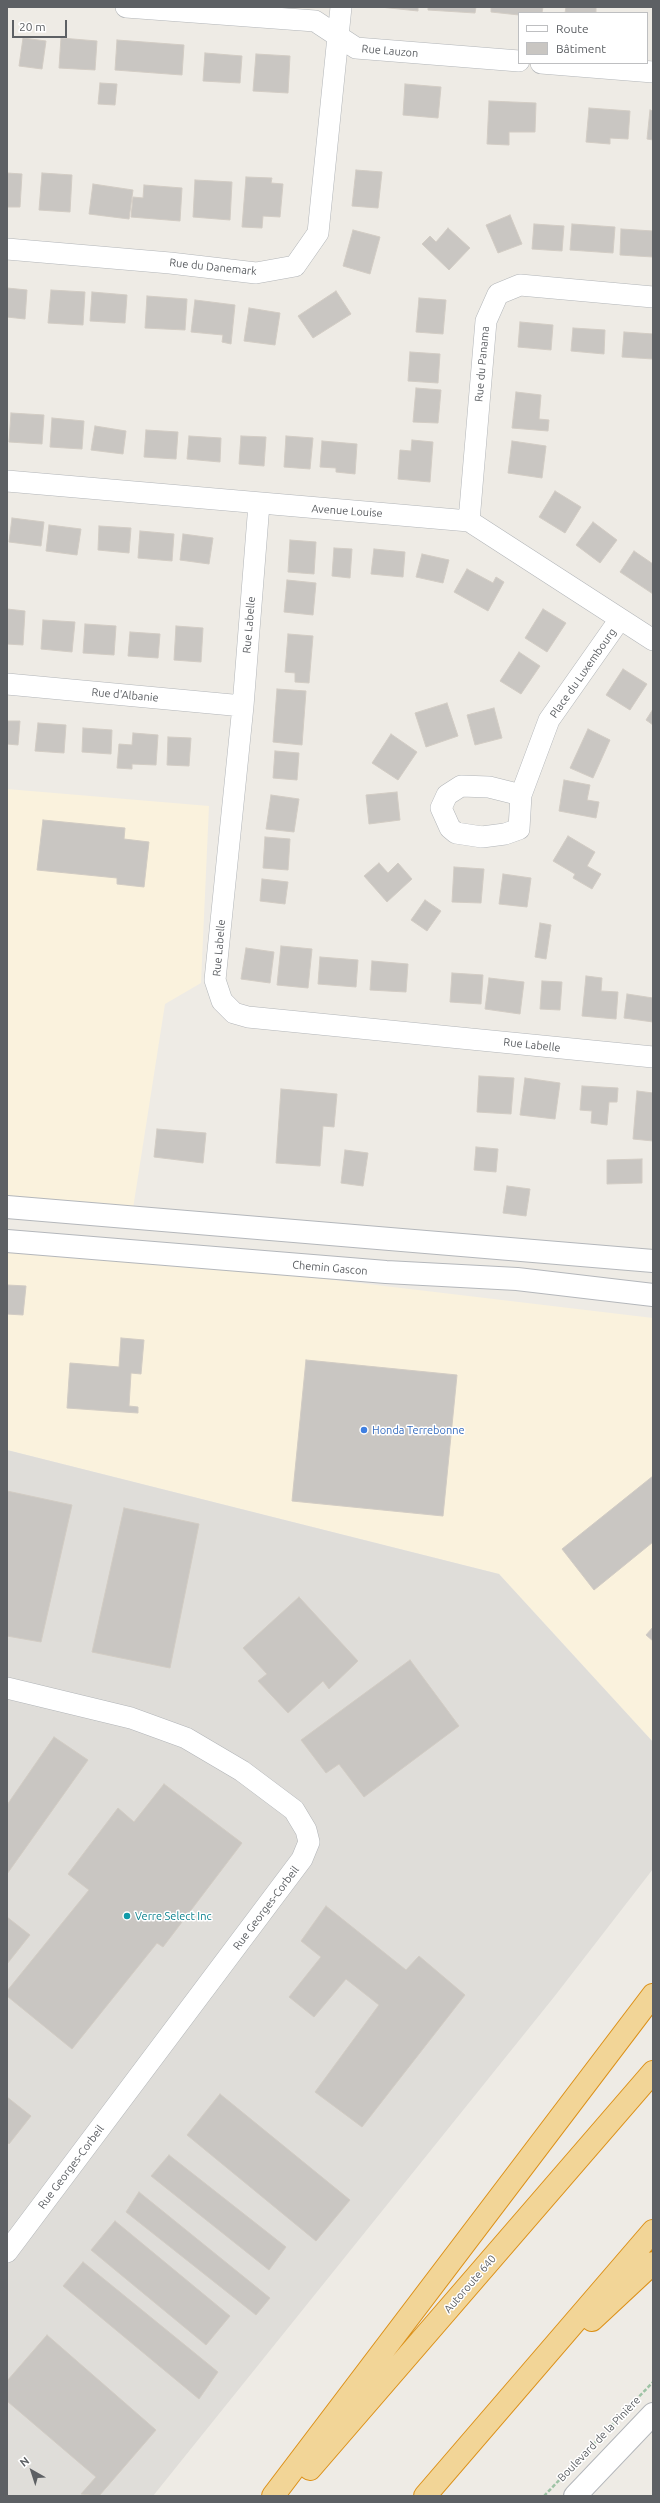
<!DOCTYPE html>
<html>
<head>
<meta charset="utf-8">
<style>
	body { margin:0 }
	#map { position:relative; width:660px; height:2503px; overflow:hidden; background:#eeebe5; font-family:Ubuntu,sans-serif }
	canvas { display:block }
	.frame { position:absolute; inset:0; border:8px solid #5d6064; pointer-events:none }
	.legend { position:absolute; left:518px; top:12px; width:130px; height:52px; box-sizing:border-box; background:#fff; border:1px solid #bebfc1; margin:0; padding:5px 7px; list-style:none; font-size:12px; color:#5d6064 }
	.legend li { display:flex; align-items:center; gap:8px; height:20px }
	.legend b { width:20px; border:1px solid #bebfc1 }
	.north { position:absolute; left:12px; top:2451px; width:40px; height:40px; -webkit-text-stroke:3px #fff; paint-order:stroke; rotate:321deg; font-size:11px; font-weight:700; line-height:16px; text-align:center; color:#5d6064 }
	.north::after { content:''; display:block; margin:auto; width:14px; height:18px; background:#5d6064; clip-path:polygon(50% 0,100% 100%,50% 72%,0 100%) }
	.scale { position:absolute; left:12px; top:20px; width:55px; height:18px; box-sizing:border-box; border:2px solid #5d6064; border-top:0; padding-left:5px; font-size:12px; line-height:14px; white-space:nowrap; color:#5d6064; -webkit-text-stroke:3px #fff; paint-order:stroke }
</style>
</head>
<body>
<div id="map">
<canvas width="660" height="2503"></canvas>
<div class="frame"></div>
<ul class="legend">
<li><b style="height:5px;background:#fff"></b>Route</li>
<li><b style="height:11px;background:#c9c6c2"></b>Bâtiment</li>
</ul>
<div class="north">N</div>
<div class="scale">20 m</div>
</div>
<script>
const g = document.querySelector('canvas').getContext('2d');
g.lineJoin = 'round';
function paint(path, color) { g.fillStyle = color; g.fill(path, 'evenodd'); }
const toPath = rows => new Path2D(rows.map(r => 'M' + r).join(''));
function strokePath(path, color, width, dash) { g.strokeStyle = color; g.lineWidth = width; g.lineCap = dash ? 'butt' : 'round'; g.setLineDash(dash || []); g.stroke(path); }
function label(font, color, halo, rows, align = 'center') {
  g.font = font + ' Ubuntu,sans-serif'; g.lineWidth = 3; g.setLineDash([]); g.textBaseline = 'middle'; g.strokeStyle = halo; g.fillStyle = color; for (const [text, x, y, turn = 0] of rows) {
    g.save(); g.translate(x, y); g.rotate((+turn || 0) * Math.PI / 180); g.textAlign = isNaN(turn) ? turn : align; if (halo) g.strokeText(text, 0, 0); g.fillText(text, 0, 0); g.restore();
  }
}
paint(toPath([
	[7,789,209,806,201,983,165,1004,132,1215,7,1211],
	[7,1241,653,1318,653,1742,499,1574,7,1450]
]), '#faf2dd');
paint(toPath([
	[7,1450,499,1574,653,1742,653,1869,554,1997,153,2496,7,2496]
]), '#dfddd9');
const building = toPath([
	[380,7,418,7,418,11,380,7],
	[428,7,476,7,475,13,428,10,428,7],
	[491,7,543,7,542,13,519,15,491,12,491,7],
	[566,7,596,7,596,13,565,13,566,7],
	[23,38,46,41,42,69,19,66,23,38],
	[61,38,97,41,95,70,59,68,61,38],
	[117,40,184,45,182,75,115,70,117,40],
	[205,53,242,56,240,83,203,81,205,53],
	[256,54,290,56,288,93,253,91,256,54],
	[100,83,117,84,115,105,98,104,100,83],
	[405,84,441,87,438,118,403,115,405,84],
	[489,101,536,103,535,132,509,132,509,145,487,144,489,101],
	[589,108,630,111,628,139,610,138,610,144,586,142,589,108],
	[650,110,653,111,653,140,647,139,650,110],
	[356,170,382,172,378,208,352,206,356,170],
	[7,173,22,174,20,207,7,207,7,173],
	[42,173,72,175,70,212,39,210,42,173],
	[246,177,272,178,271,183,283,184,280,217,263,216,262,228,242,227,246,177],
	[195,180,232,182,230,220,193,217,195,180],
	[93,184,133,190,129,219,89,214,93,184],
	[144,185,182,188,180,221,131,217,133,197,143,198,144,185],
	[510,215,522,244,498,253,486,225,510,215],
	[534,224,564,226,562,251,532,249,534,224],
	[572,224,615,227,613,253,570,250,572,224],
	[448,228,470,248,449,270,422,244,430,236,436,242,448,228],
	[621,229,653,231,653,257,620,255,621,229],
	[353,230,380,237,370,274,343,266,353,230],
	[7,288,27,290,25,319,7,317,7,324,7,288],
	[51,290,85,292,83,325,48,323,51,290],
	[336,291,351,314,313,338,298,316,336,291],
	[92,292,127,295,125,323,90,321,92,292],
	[147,296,187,299,185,330,145,328,147,296],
	[419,298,446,300,443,334,416,332,419,298],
	[195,300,235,305,231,344,222,342,223,335,191,332,195,300],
	[249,308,280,313,275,345,244,341,249,308],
	[520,322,553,325,551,350,518,347,520,322],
	[573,328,605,330,604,354,571,351,573,328],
	[624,332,653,334,653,359,622,357,624,332],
	[410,352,440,354,438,383,408,381,410,352],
	[416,388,441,390,438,423,413,422,416,388],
	[516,392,541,395,539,419,549,420,548,431,512,428,516,392],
	[11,413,44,415,42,444,9,442,11,413],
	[52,418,84,421,82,449,50,447,52,418],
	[95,426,126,431,123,454,91,450,95,426],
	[146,430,178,432,176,459,144,457,146,430],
	[189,436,221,438,220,462,187,459,189,436],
	[241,436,266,437,264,466,239,464,241,436],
	[286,436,313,438,310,469,284,467,286,436],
	[412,440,433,442,430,482,398,479,400,450,411,451,412,440],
	[322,441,357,444,355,474,336,472,336,468,320,467,322,441],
	[512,441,546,446,542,478,508,473,512,441],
	[555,491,581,507,565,533,539,517,555,491],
	[12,518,44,522,41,546,9,542,12,518],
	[593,522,617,540,600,563,576,545,593,522],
	[49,525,81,529,77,555,46,551,49,525],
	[99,526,131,528,129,553,98,550,99,526],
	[140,531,174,534,172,561,138,558,140,531],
	[183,534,213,538,209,564,180,560,183,534],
	[290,540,316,542,314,574,288,572,290,540],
	[334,548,352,549,350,578,332,576,334,548],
	[374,549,405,552,403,577,371,574,374,549],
	[634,551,653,564,653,594,620,572,634,551],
	[422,554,449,560,443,583,416,577,422,554],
	[467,569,493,583,496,577,504,582,488,611,454,592,467,569],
	[287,580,316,583,313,615,284,612,287,580],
	[7,609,25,611,23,645,7,644,7,609],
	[543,609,566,623,547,652,525,638,543,609],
	[43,620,75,622,72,652,41,649,43,620],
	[85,624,116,626,114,655,83,653,85,624],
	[176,626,203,628,201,662,174,660,176,626],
	[130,632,160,634,158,658,128,656,130,632],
	[288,634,313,636,309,683,295,682,295,673,285,672,288,634],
	[519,652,540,666,521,694,500,681,519,652],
	[623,669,647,684,630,710,606,695,623,669],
	[277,689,306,691,302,745,273,742,277,689],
	[447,703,458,736,426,747,415,713,447,703],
	[494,708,502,738,475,745,467,715,494,708],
	[653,709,653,725,646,720,653,709],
	[7,721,20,721,18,745,7,744,7,721],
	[38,723,66,725,64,753,35,751,38,723],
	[83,728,112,730,111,754,82,752,83,728],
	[588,729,610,740,593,778,570,768,588,729],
	[133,733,158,735,156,765,132,764,132,769,117,768,119,744,132,745,133,733],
	[391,734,417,752,398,780,372,763,391,734],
	[168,737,191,738,189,766,167,765,168,737],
	[275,751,299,753,297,780,273,778,275,751],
	[564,780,590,785,587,800,599,802,596,818,559,811,564,780],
	[397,792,400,820,369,824,366,795,397,792],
	[271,795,299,799,294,832,266,829,271,795],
	[43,820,125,828,124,839,149,842,144,887,117,884,117,878,37,870,43,820],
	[568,836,595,852,587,866,601,874,592,889,573,878,575,874,553,861,568,836],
	[265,837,290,839,288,870,263,868,265,837],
	[379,863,388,873,398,863,412,879,387,902,364,876,379,863],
	[454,867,484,869,481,903,452,902,454,867],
	[503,874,531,878,527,907,499,904,503,874],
	[262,879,288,882,285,904,260,901,262,879],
	[425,900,441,911,427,931,411,920,425,900],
	[540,923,551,925,546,959,535,957,540,923],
	[281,946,312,949,308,988,277,985,281,946],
	[246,948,274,952,270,983,241,979,246,948],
	[320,957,358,960,356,987,318,984,320,957],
	[372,961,408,964,406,992,370,990,372,961],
	[452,973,483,975,481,1004,450,1002,452,973],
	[586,976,602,978,601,991,618,992,616,1019,582,1016,586,976],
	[489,978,524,982,520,1014,485,1009,489,978],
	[542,981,562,982,560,1010,540,1009,542,981],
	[627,994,653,998,653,1022,624,1018,627,994],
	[479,1076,514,1078,511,1114,477,1112,479,1076],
	[525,1078,560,1083,555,1119,520,1115,525,1078],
	[582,1086,618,1088,617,1102,609,1102,607,1125,591,1123,592,1111,580,1110,582,1086],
	[281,1089,337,1094,334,1127,323,1126,320,1166,276,1163,281,1089],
	[637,1091,653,1093,653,1141,633,1139,637,1091],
	[157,1129,206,1133,203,1163,154,1157,157,1129],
	[476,1147,498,1149,496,1172,474,1170,476,1147],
	[345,1150,368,1153,363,1186,341,1183,345,1150],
	[642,1159,642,1183,607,1184,607,1160,642,1159],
	[507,1186,530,1189,526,1216,503,1213,507,1186],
	[7,1285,26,1286,23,1315,7,1314,7,1285],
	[121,1338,144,1340,141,1374,131,1373,129,1406,138,1407,138,1413,67,1408,70,1363,119,1367,121,1338],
	[306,1360,457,1375,443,1516,292,1501,306,1360],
	[653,1476,653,1542,594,1590,562,1549,653,1476],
	[7,1491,72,1505,41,1642,7,1636,7,1491],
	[124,1508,199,1524,170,1668,92,1652,124,1508],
	[299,1597,358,1661,329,1689,323,1681,288,1713,258,1681,267,1674,243,1648,299,1597],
	[653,1627,653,1641,646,1635,653,1627],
	[410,1660,459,1726,364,1797,339,1764,326,1773,301,1740,410,1660],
	[54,1737,88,1760,7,1874,7,1805,54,1737],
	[164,1784,242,1843,163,1947,157,1943,72,2049,7,1996,7,1991,89,1890,68,1874,118,1808,134,1822,164,1784],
	[326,1906,406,1970,419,1956,465,1995,362,2127,315,2092,379,2005,346,1979,314,2017,289,1997,321,1957,301,1941,326,1906],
	[7,1917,30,1935,7,1964,7,1917],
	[220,2094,350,2200,316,2241,187,2135,220,2094],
	[7,2097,31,2116,9,2144,7,2142,7,2097],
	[169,2155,286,2247,269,2270,151,2176,169,2155],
	[139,2192,270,2298,256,2315,126,2212,139,2192],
	[115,2221,230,2316,206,2345,91,2250,115,2221],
	[83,2262,218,2372,199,2399,63,2286,83,2262],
	[47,2335,156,2430,99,2496,81,2494,96,2477,7,2401,7,2381,47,2335]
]);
paint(building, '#c9c6c2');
strokePath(building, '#d2ccc4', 1);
const street = toPath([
	[126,7,315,21,356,48,519,61],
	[541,63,653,72],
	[7,249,170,263,256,273,295,266,318,233,341,7],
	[7,481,469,521,653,640],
	[259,504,243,706,215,980,222,1001,234,1013,248,1017,653,1057],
	[469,521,486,321,498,294,520,285,653,297],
	[7,684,243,706],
	[521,795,489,787,461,786,447,795,441,808,450,828,456,833,482,837,505,834,519,829,521,795,549,720,620,619],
	[7,1688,131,1718,186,1738,242,1771,294,1810,306,1830,309,1842,302,1859,7,2252]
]);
const secondary = toPath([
	[7,1207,653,1261],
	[7,1241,386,1272,517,1279,653,1295],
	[575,2496,653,2414]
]);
const highway = toPath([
	[592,2320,653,2263],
	[310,2469,653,2072],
	[273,2496,653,1995],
	[425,2496,653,2231]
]);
strokePath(street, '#b2b5b8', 22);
strokePath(secondary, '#b4b7bb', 24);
strokePath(highway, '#dc9017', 24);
strokePath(toPath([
	[544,2496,653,2382]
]), '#9ec3a5', 2.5, [4, 2]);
strokePath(street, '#fff', 21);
strokePath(secondary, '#fff', 22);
strokePath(highway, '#f2d597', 22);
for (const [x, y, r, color] of [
	[364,1430,4,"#3f7fe0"],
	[127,1916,4,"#0f9aa8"]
]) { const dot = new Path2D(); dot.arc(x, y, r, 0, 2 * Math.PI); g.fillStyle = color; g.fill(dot); strokePath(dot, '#fff', 1.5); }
label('11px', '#5d6064', '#fff', [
	["Rue Lauzon",390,51,5],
	["Rue du Danemark",213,267,6],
	["Rue du Panama",482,364,-85],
	["Avenue Louise",347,511,4],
	["Rue Labelle",249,625,-85],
	["Place du Luxembourg",583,673,-55],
	["Rue d'Albanie",125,695,5],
	["Rue Labelle",219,948,-85],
	["Rue Labelle",532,1045,6],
	["Chemin Gascon",330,1268,5],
	["Rue Georges-Corbeil",266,1908,-53],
	["Rue Georges-Corbeil",71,2167,-53],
	["Autoroute 640",470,2284,-49],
	["Boulevard de la Pinière",599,2439,-46]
]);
label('11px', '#366cbe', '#fff', [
	["Honda Terrebonne",372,1430]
], 'left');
label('11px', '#0d838f', '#fff', [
	["Verre Select Inc",135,1916]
], 'left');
</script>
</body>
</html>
